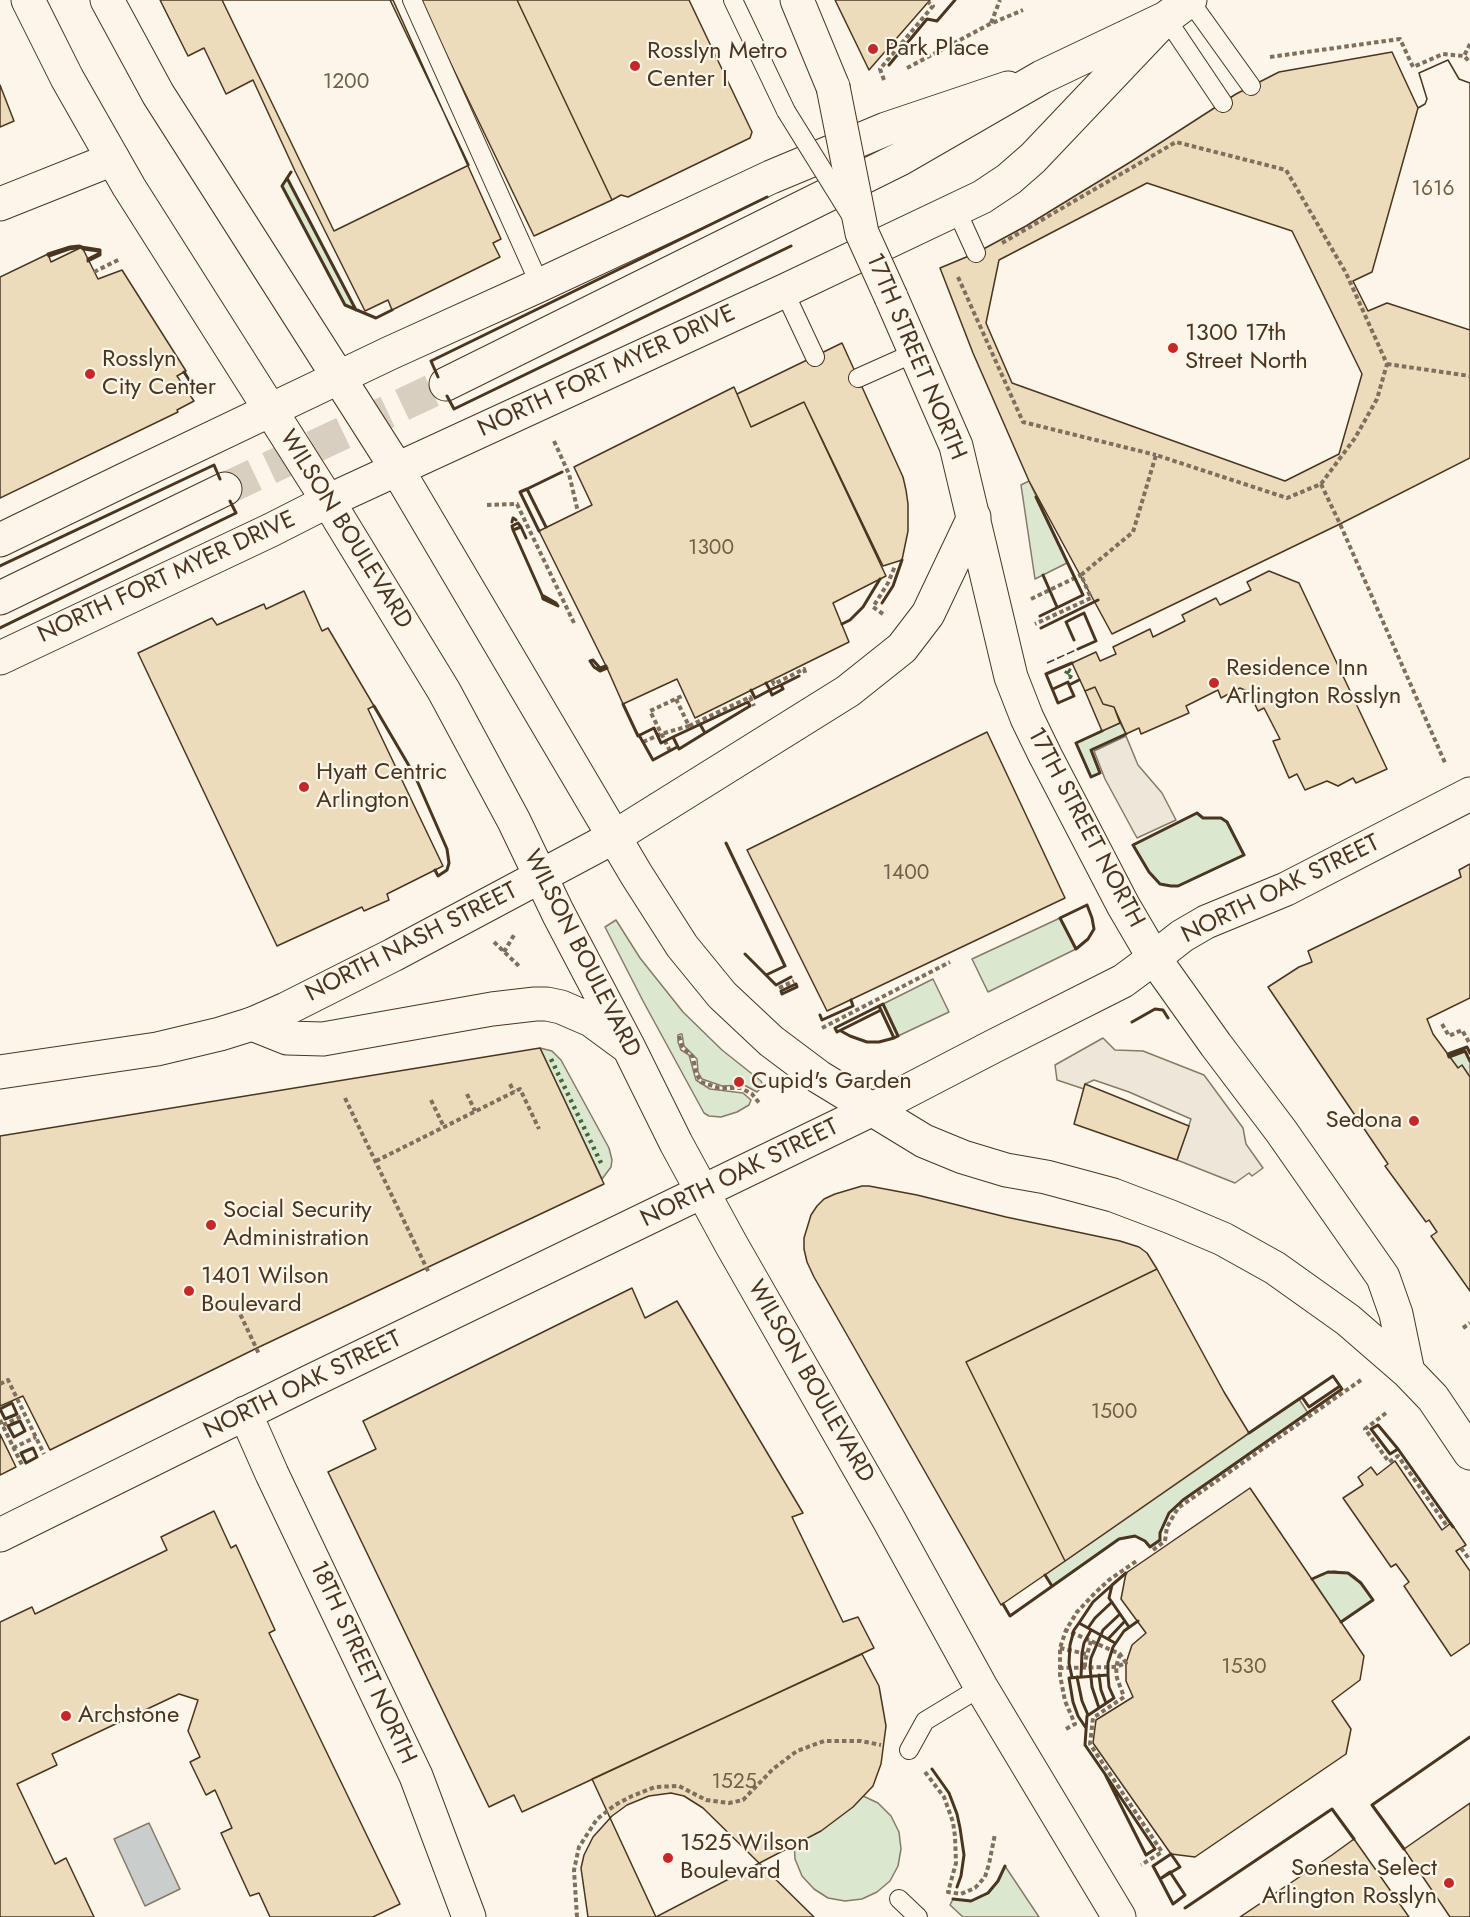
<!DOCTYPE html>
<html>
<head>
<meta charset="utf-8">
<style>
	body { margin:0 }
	canvas { display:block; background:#fbf6e9 }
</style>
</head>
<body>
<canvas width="1470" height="1917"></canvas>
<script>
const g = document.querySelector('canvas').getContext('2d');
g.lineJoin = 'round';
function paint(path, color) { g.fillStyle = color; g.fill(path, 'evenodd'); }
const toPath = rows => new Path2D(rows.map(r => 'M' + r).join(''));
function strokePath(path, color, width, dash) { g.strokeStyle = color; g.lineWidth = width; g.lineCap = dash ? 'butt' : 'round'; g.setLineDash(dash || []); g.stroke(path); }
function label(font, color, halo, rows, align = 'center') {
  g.font = font + ' Jost,sans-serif'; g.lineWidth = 4.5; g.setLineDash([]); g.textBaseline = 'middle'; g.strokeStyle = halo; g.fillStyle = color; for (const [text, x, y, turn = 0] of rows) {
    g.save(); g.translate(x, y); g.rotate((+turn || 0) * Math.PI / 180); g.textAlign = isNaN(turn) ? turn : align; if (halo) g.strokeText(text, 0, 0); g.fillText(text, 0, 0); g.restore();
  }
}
const green = toPath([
	[287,178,356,310,345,305,282,186,287,178],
	[1029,481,1067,563,1035,579,1021,485,1029,481],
	[1120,723,1126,734,1091,750,1100,773,1091,777,1076,743,1120,723],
	[1197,813,1203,818,1221,818,1227,822,1244,855,1178,886,1171,886,1160,884,1149,872,1133,845,1197,813],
	[1060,918,1076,949,988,992,972,959,1060,918],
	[616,920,640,958,683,1012,722,1050,761,1081,763,1086,757,1092,744,1085,722,1086,702,1079,698,1072,697,1059,684,1046,682,1034,681,1034,678,1035,678,1042,681,1050,689,1055,696,1080,710,1089,743,1093,751,1100,749,1105,737,1112,721,1117,709,1116,704,1113,643,1001,605,927,616,920],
	[933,979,949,1012,898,1036,883,1004,933,979],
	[540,1048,552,1051,561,1060,609,1148,612,1160,611,1167,602,1179,540,1048],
	[1465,1051,1470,1061,1470,1077,1462,1066,1458,1068,1449,1057,1465,1051],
	[1299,1399,1308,1413,1183,1500,1169,1513,1160,1532,1160,1540,1150,1547,1145,1541,1135,1536,1119,1539,1052,1586,1045,1575,1299,1399],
	[1334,1571,1348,1573,1355,1577,1373,1600,1341,1622,1312,1579,1322,1574,1334,1571],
	[861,1795,878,1803,891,1816,899,1832,901,1849,898,1866,890,1881,877,1892,862,1899,845,1901,828,1898,814,1889,802,1876,795,1859,794,1841,861,1795],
	[1005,1866,1039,1917,963,1917,950,1905,953,1899,971,1901,988,1893,998,1881,1005,1866]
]);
paint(green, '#dce7d0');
strokePath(green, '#887966', 1.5);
const parking = toPath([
	[1126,736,1138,765,1162,793,1176,820,1137,838,1105,779,1094,751,1126,736],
	[1103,1038,1115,1050,1143,1051,1204,1075,1243,1128,1246,1144,1263,1168,1252,1176,1249,1173,1235,1183,1177,1160,1191,1119,1129,1092,1094,1080,1085,1084,1084,1089,1057,1080,1055,1065,1103,1038]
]);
paint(parking, '#ede7d9');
strokePath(parking, '#887966', 1.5);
const water = toPath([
	[149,1823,180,1889,145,1906,114,1839,149,1823]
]);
paint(water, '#c9cecd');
strokePath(water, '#887966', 1.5);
const building = toPath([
	[160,0,393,0,501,239,493,243,500,257,392,310,388,300,365,311,295,171,253,80,226,94,204,48,188,56,160,0],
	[222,0,390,0,469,165,334,231,222,0],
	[420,0,517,0,612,200,534,236,420,0],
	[517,0,689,0,752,132,750,138,628,197,621,195,612,200,517,0],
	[835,0,930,0,869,70,835,0],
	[1392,52,1418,108,1425,104,1427,99,1419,73,1448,60,1459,79,1470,83,1470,458,1340,524,1112,634,1029,481,973,353,940,268,976,253,1026,226,1132,161,1236,94,1279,72,1392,52],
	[1448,60,1459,79,1470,83,1470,330,1387,303,1368,311,1353,281,1372,272,1418,108,1425,104,1427,99,1419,73,1448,60],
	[0,85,14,121,0,127,0,85],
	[1147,183,1292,231,1362,374,1339,454,1285,481,1012,383,986,323,999,260,1147,183],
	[82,247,98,279,122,270,186,371,177,376,194,401,177,410,178,412,0,498,0,277,48,254,51,262,82,247],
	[842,343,903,477,906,490,908,504,908,531,902,560,883,566,804,402,751,427,737,394,842,343],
	[734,387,751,427,804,402,886,576,833,603,849,642,695,718,677,679,623,704,607,668,539,531,592,505,574,467,734,387],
	[1269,571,1299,583,1387,769,1356,783,1353,778,1338,786,1327,781,1305,790,1297,774,1289,778,1273,741,1280,739,1264,708,1258,711,1249,692,1240,688,1221,698,1218,690,1186,706,1189,713,1141,734,1139,728,1126,734,1114,707,1103,704,1095,687,1085,691,1072,663,1096,652,1100,661,1116,654,1113,647,1150,629,1153,637,1185,621,1182,615,1216,598,1220,605,1251,590,1247,582,1269,571],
	[304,591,322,631,328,628,374,706,368,709,443,866,387,894,389,900,364,911,362,907,277,946,138,653,212,618,217,625,264,604,266,609,304,591],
	[1095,687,1103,704,1114,707,1120,723,1102,731,1085,691,1095,687],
	[987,732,1065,898,827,1011,747,850,987,732],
	[1470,864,1470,998,1427,1019,1433,1034,1458,1068,1462,1065,1470,1077,1470,1291,1431,1236,1437,1232,1429,1220,1426,1222,1385,1166,1388,1164,1268,987,1299,967,1312,962,1308,951,1461,877,1459,870,1470,864],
	[540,1048,604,1184,257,1348,50,1450,23,1396,0,1406,0,1136,540,1048],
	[1085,1084,1189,1126,1177,1160,1074,1124,1085,1084],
	[862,1186,869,1186,917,1195,1006,1217,1120,1241,1139,1247,1147,1253,1157,1269,966,1362,1065,1561,1001,1605,814,1277,807,1262,804,1249,804,1238,811,1215,817,1206,824,1199,835,1194,862,1186],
	[1157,1269,1224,1392,1249,1433,1065,1561,966,1362,1157,1269],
	[632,1288,645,1318,677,1301,803,1513,792,1517,843,1622,858,1617,874,1648,522,1812,514,1795,489,1807,328,1472,376,1449,363,1421,632,1288],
	[0,1434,16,1467,0,1475,0,1434],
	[1395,1461,1442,1530,1451,1523,1466,1545,1456,1551,1470,1571,1470,1643,1451,1656,1404,1586,1409,1582,1396,1564,1391,1567,1343,1498,1363,1485,1358,1477,1371,1467,1377,1475,1395,1461],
	[1250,1488,1364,1656,1360,1680,1332,1701,1351,1729,1346,1754,1195,1857,1171,1854,1093,1743,1096,1720,1133,1697,1126,1681,1126,1663,1132,1645,1146,1633,1121,1599,1126,1573,1250,1488],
	[214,1511,231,1548,236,1545,275,1630,269,1633,400,1904,373,1917,270,1917,259,1893,250,1896,221,1833,232,1828,215,1790,206,1795,190,1762,200,1757,188,1731,198,1700,179,1694,52,1754,57,1765,17,1784,55,1864,66,1858,94,1917,0,1917,0,1622,32,1607,35,1614,167,1550,161,1537,214,1511],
	[862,1654,879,1686,886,1726,881,1764,873,1786,853,1807,821,1831,656,1917,592,1779,862,1654],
	[671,1793,684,1796,703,1808,814,1917,588,1917,581,1868,584,1855,593,1837,612,1816,627,1805,649,1796,671,1793],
	[1470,1803,1470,1917,1450,1917,1404,1849,1470,1803],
	[1354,1839,1409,1917,1240,1917,1332,1855,1354,1839]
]);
paint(building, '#ecdcbc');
strokePath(building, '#4a3520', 1.5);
strokePath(toPath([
	[225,489,446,384]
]), '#d8cfc1', 33, [33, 16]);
const service = toPath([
	[412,0,540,285],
	[733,0,786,111],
	[1190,1,1251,86],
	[1166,18,1223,103],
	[956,209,976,253],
	[784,291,815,357],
	[858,378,914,353],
	[909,1750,925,1721,981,1687],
	[899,1899,918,1917]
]);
const minor = toPath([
	[0,204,113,159],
	[1154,958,1182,936,1206,922,1286,889,1470,794],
	[245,1413,272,1474,416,1776,469,1917]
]);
const tertiary = toPath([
	[0,1072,157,1049,220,1034,252,1024,286,1009,393,955,614,837,848,691,902,648,928,614,974,517],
	[0,1535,309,1382,871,1110,994,1046,1123,981,1154,958]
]);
const primary = toPath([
	[28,0,67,78,129,187,328,501,444,691,514,821,558,913,630,1050,676,1143,731,1244,889,1520,981,1687,1119,1917],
	[107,0,158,94,397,469,636,874,682,946,722,995,771,1041,819,1077,924,1141,963,1157,1006,1170,1046,1177,1113,1195,1171,1217,1223,1239,1275,1268,1348,1320,1408,1372,1433,1398,1470,1453],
	[797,0,833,87],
	[891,297,956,446,1011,677,1027,718,1045,755,1123,905,1154,958,1216,1045,1281,1131,1383,1277,1396,1314,1408,1372],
	[0,540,128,478,390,353,540,285,771,177,886,129,1008,88],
	[0,658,271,530,328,501,784,291,982,197,1009,179,1033,158,1164,20],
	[252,1024,287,1038,323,1039,492,1009,535,1004,547,1004,561,1007,591,1020,625,1045]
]);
const trunk = toPath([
	[446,384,900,159,1042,77,1166,18,1190,0],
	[0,598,225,489]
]);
strokePath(service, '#4a3520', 20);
strokePath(minor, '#4a3520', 35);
strokePath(tertiary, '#4a3520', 35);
strokePath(primary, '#4a3520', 35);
strokePath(trunk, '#4a3520', 35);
strokePath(toPath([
	[991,23,1000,0],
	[1470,44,1464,56,1470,62],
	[1270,57,1400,39,1413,67,1443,54,1464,56],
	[907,68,990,24,1023,10],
	[884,80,880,69,933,6,928,2],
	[1002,243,1176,142,1286,170,1346,273,1387,364,1377,399,1355,438,1321,484,1287,498,1156,455,1133,532,1081,575,1091,598,1035,624],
	[94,272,120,259],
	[958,277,1023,422,1156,455],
	[1387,364,1470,376],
	[554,441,569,474,578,512],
	[1321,484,1340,524,1446,765],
	[487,505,517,504,574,623],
	[1031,599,1081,575],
	[883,614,873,607,888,583,895,566],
	[772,680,774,684,804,669,806,675],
	[676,699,689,726,750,697,754,706],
	[643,742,661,734,689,726],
	[670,751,650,711,684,695],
	[494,942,521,968],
	[504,952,514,935],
	[779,988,794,981],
	[1442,1024,1449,1036,1462,1030,1470,1044],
	[822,1028,950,962],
	[679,1036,682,1046,693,1057,696,1073,701,1082,719,1088,741,1088,752,1094,760,1104],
	[510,1084,514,1092],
	[467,1094,475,1111],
	[345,1098,429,1273],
	[431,1100,444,1127],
	[376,1161,520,1089,539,1129],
	[234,1301,259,1354],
	[1463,1328,1470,1323],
	[0,1384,8,1380,44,1454],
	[1386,1413,1365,1429,1389,1462,1398,1456,1447,1526],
	[0,1420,22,1465],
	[3,1425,24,1415],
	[13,1448,36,1437],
	[1461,1548,1470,1560],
	[1153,1550,1165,1541,1167,1527,1178,1508,1361,1380],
	[1060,1648,1086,1654],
	[1120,1654,1116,1667,1117,1678,1124,1697,1093,1718,1090,1744,1162,1852,1141,1865],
	[1085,1667,1085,1661,1091,1641],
	[1059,1668,1116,1667,1126,1663,1120,1654,1066,1630],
	[1066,1729,1075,1724,1065,1701,1060,1675,1060,1648,1066,1630,1077,1612,1095,1593,1109,1580,1138,1560],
	[925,1772,944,1797,953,1822,955,1836,956,1863,948,1892,961,1894,975,1888,985,1877,989,1864,995,1834],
	[577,1917,574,1870,579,1847,597,1819,615,1805,632,1796,655,1787,679,1786,706,1800,729,1803,743,1800,773,1769,797,1751,824,1741,861,1741,881,1745]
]), '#7f6f5c', 4, [4.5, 3]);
strokePath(service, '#fbf6e9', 18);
strokePath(minor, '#fbf6e9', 33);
strokePath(tertiary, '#fbf6e9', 33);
strokePath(primary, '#fbf6e9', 33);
strokePath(trunk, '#fbf6e9', 33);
const serviceBridge = toPath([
	[786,111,850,214]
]);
const primaryBridge = toPath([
	[833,87,862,233,891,297]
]);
strokePath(serviceBridge, '#4a3520', 20, []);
strokePath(primaryBridge, '#4a3520', 35, []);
strokePath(serviceBridge, '#fbf6e9', 18);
strokePath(primaryBridge, '#fbf6e9', 33);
strokePath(toPath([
	[1068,670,1072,672,1070,677,1066,674,1068,670],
	[551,1059,602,1165]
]), '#436837', 4.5, [3, 4.5]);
strokePath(toPath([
	[1047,663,1078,649]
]), '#4a3520', 1.5, [8, 3]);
strokePath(toPath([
	[889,65,927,19,937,21,955,0],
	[291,172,282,186,345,305,376,318,392,310],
	[287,178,356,310],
	[79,246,82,247,69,249,49,256,48,254,70,247,79,246],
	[88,259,98,254,99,251,83,249,81,247,100,250,100,255,88,261],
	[184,372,193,386],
	[438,377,431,361,767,197],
	[447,396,454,409,791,246],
	[527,489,562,472],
	[1036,497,1083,595,1040,616],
	[512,522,513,518,516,520],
	[513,530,512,526,518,523,521,527],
	[539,531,520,492,527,489,546,527],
	[526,538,521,527,513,530,542,595],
	[0,566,214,465,220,479],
	[1043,575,1057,607],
	[542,595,556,603,558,606,543,599,542,595],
	[882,603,893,586,902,560],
	[842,624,850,620,863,607,880,579],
	[0,628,236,513,230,501],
	[1041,628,1098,600],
	[1074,640,1066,622,1084,613,1096,641,1078,649],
	[1072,663,1046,674,1058,703,1074,696,1069,685,1079,680],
	[606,666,600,668,593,660,590,661,594,667,600,671,607,668],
	[781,685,783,689,772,695,770,690,781,685,799,676],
	[1053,689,1068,682,1069,685],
	[751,690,755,698,770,690,766,683],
	[623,704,638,736,654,728,661,743,673,737],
	[374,706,415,776,447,849,449,863,447,870,438,876,435,870],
	[701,726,705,733,750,706,748,702,673,737,679,749,705,733],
	[1102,731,1076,743,1091,777,1100,773,1091,750,1126,734],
	[639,735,653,760,677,747],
	[1197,813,1203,818,1221,818,1227,822,1244,855,1178,886,1171,886,1160,884,1149,872,1133,845,1197,813],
	[726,843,785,966,766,975,776,985,791,977],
	[1087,905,1092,918,1094,929,1088,939,1076,949,1060,918,1087,905],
	[745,954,766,975],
	[796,984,797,987,782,994,781,991,796,984],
	[879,1006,894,1038,898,1036,883,1004,835,1028,837,1032,881,1010],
	[820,1015,822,1020,853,1006,851,1000],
	[1132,1022,1155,1009,1163,1010,1168,1018],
	[841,1031,850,1036,867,1042,879,1042,894,1038],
	[1470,1053,1467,1047,1448,1054,1449,1057,1465,1051,1470,1061],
	[12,1403,17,1414,5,1419,0,1409,12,1403],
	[20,1421,25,1431,14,1437,8,1426,20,1421],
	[1249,1433,1333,1376,1340,1386,1309,1407,1302,1397],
	[33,1448,37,1457,26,1463,21,1453,33,1448],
	[1398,1449,1390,1454,1371,1429,1378,1425,1398,1449,1453,1527],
	[1126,1573,1112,1585,1109,1598,1129,1627],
	[1045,1575,1052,1586],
	[1312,1579,1328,1572,1348,1573,1361,1583,1373,1600,1341,1622],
	[1112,1585,1093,1602,1079,1623,1115,1643],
	[1003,1604,1010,1616,1119,1539,1135,1536,1145,1541,1150,1547,1160,1540,1160,1533,1169,1513,1183,1500,1342,1389,1340,1386],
	[1088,1628,1095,1618,1112,1602],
	[1108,1639,1125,1621],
	[1099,1675,1101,1690,1106,1703],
	[1072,1677,1069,1663,1070,1645,1074,1630,1079,1623],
	[1077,1677,1082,1701,1088,1715],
	[1081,1677,1082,1653,1084,1643,1091,1630],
	[1099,1708,1092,1687,1090,1667,1091,1658,1103,1630,1120,1614],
	[1086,1728,1078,1716,1073,1702,1069,1678,1108,1675],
	[932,1769,949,1793,957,1814,960,1828,964,1855,961,1876,957,1887],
	[1105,1774,1146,1855,1155,1849,1105,1774,1085,1745,1087,1716,1114,1698,1109,1687,1108,1675,1108,1663,1113,1647,1124,1631,1138,1621],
	[1404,1849,1372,1805,1470,1737],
	[1171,1854,1180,1867,1160,1879,1153,1866,1171,1854],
	[1170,1872,1185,1895,1173,1904,1160,1879,1170,1872],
	[953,1899,971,1901,988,1893,998,1881,1005,1866],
	[1185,1908,1332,1809,1354,1839]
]), '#4a3520', 3);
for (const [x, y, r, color] of [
	[873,49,6,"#c62828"],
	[635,66,6,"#c62828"],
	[1173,348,6,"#c62828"],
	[90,374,6,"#c62828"],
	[1214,683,6,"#c62828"],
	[304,787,6,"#c62828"],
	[739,1082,6,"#c62828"],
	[1414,1121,6,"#c62828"],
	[211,1225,6,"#c62828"],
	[189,1291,6,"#c62828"],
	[66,1716,6,"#c62828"],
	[668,1858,6,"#c62828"],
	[1449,1883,6,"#c62828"]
]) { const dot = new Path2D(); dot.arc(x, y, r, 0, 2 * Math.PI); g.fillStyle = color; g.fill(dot); strokePath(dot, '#fbf6e9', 2); }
label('21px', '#725f47', null, [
	["1200",346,83],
	["1616",1433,190],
	["1300",711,549],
	["1400",906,874],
	["1500",1114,1413],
	["1530",1244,1668],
	["1525",734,1783]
]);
label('24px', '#4a3520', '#fbf6e9', [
	["Park Place",885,49],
	["Rosslyn Metro",647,52],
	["Center I",647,80],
	["1300 17th",1185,334],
	["Street North",1185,362],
	["Rosslyn",102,360],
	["City Center",102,388],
	["Residence Inn",1226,669],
	["Arlington Rosslyn",1226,697],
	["Hyatt Centric",316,773],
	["Arlington",316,801],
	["Cupid's Garden",751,1082],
	["Sedona",1402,1121,"right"],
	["Social Security",223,1211],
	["Administration",223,1239],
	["1401 Wilson",201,1277],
	["Boulevard",201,1305],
	["Archstone",78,1716],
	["1525 Wilson",680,1844],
	["Boulevard",680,1872],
	["Sonesta Select",1437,1869,"right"],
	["Arlington Rosslyn",1437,1897,"right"]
], 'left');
label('24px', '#4a3520', '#fbf6e9', [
	["17TH STREET NORTH",915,357,67],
	["NORTH FORT MYER DRIVE",607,372,-25],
	["WILSON BOULEVARD",345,530,58],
	["NORTH FORT MYER DRIVE",167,578,-25],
	["17TH STREET NORTH",1085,828,62],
	["NORTH OAK STREET",1281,890,-26],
	["NORTH NASH STREET",412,943,-27],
	["WILSON BOULEVARD",581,954,63],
	["NORTH OAK STREET",740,1174,-26],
	["WILSON BOULEVARD",810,1382,60],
	["NORTH OAK STREET",303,1386,-26],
	["18TH STREET NORTH",362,1663,65]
]);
</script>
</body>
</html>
